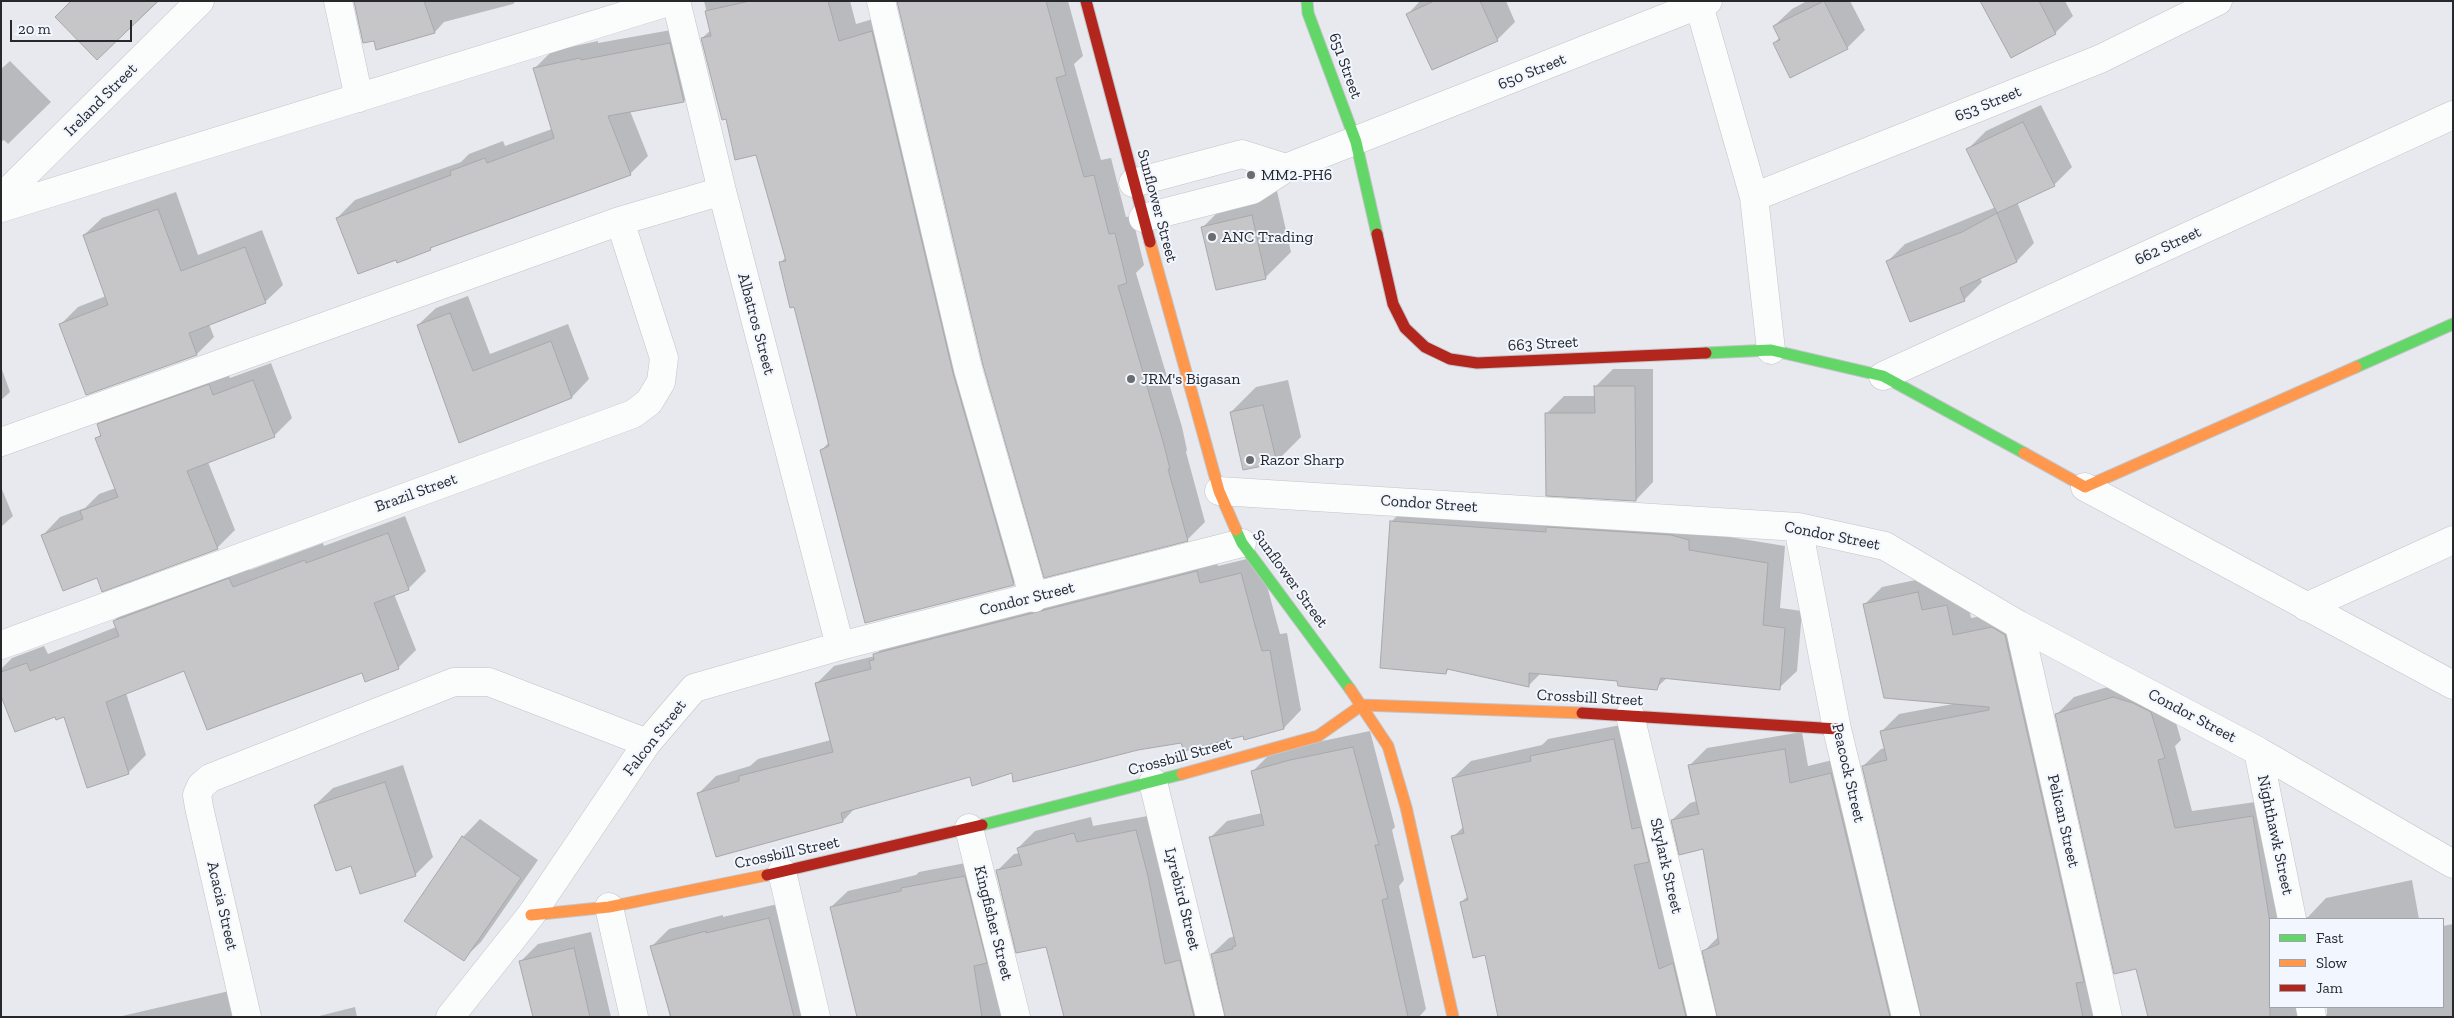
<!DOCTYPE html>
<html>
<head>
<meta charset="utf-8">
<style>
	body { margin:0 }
	#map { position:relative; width:2454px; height:1018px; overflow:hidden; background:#e7e9ee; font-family:"Zilla Slab",serif }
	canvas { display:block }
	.frame { position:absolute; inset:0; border:2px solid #26282b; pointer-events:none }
	.legend { position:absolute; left:2269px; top:918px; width:175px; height:90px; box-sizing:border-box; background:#f1f6ff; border:1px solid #a0a4aa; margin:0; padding:6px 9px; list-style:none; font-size:15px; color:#26282b }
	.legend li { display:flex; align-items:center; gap:10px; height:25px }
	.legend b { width:25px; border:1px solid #a0a4aa }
	.scale { position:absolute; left:10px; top:20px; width:122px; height:22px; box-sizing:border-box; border:2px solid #26282b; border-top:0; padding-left:6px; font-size:15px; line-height:18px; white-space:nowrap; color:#26282b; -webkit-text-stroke:4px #f1f6ff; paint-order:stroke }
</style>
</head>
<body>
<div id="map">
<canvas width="2454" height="1018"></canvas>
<div class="frame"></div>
<ul class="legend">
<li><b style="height:6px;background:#63d668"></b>Fast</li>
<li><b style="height:6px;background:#ff974d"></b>Slow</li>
<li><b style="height:6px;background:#b3261e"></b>Jam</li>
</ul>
<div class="scale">20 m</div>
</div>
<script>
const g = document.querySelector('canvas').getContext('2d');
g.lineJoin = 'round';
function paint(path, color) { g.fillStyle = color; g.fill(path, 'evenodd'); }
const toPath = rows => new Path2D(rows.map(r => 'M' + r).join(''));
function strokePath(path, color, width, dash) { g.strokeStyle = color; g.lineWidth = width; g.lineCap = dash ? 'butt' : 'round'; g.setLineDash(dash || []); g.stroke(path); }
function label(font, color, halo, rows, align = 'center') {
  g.font = font + ' "Zilla Slab",serif'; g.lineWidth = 4; g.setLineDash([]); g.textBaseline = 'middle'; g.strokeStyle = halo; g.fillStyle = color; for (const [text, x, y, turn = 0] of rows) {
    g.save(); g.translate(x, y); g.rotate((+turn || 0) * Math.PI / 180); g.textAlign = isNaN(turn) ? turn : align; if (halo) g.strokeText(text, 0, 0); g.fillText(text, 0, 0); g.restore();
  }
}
paint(toPath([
	[73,1,159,1,98,58],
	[355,1,516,1,513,4,444,22,435,32,377,48],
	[704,1,850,1,856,24,890,14,1031,567,1013,584,822,450,829,442,795,306,780,263,786,257,757,154,727,118,702,38,711,30],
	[898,1,1068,1,1083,56,1074,64,1101,160,1111,158,1126,217,1132,216,1144,265,1136,273,1182,427,1187,450,1186,452,1205,522,1188,539,1045,576],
	[1420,1,1506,1,1515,22,1497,40,1432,69,1408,14],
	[1807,1,1850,1,1865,30,1847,48,1774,43,1780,37,1774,26,1792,9],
	[1982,1,2065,1,2073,16,2055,33],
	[688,27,701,84,684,101,630,111,648,156,630,174,433,246,430,249,396,258,337,218,355,200,461,162,469,154,503,141,505,146,552,129,534,69,552,51,598,41,598,43],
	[10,61,51,102,8,144,4,140,1,142,1,69],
	[2041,105,2072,167,2054,185,2017,202,2034,243,2017,261,1980,278,1982,282,1964,300,1887,262,1905,244,1996,207,1968,149,1986,131],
	[1277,191,1291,252,1266,277,1217,288,1203,227,1228,202],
	[176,192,198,255,262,230,283,285,265,302,209,324,214,337,197,354,60,325,78,307,106,296,84,235,102,218],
	[468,296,490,354,568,324,589,379,572,397,460,441,418,325,436,308],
	[271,363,292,418,274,436,208,462,235,530,217,548,97,577,43,535,60,517,85,508,99,494,116,488,97,438,102,433,98,425,116,407,226,368,230,378],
	[1,367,10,392,1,400],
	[1613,369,1653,369,1653,482,1636,500,1546,414,1564,396,1596,396,1596,386],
	[1288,380,1301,437,1276,462,1231,412,1256,387],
	[1,487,13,516,1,527],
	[1409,504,1705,533,1785,546,1780,608,1802,611,1797,671,1779,688,1667,678,1656,688,1618,679,1541,673,1529,685,1449,669,1446,672,1392,521],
	[405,516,426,571,408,589,394,594,416,650,398,668,362,671,185,670,126,693,146,755,128,773,64,715,55,715,1,693,1,669,12,658,44,646,48,654,116,627,114,621,132,603,247,561,250,570,323,543,324,546],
	[1214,554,1218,566,1259,556,1280,634,1287,633,1301,710,1284,728,1181,741,1013,772,971,775,856,807,843,821,699,793,716,776,750,766,758,759,831,740,817,683,834,666,875,656,892,636],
	[1935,576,1965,589,1971,618,2010,611,2104,1017,1499,1017,1486,954,1461,902,1468,896,1453,837,1464,826,1453,778,1471,761,1542,745,1548,739,1631,723,1715,1015,1718,1015,1704,951,1719,936,1704,848,1672,820,1690,803,1697,801,1690,765,1707,748,1802,732,1808,766,1849,756,1912,1011,1922,1015,1863,766,1881,749,1886,748,1882,731,1899,714,1953,704,1864,605,1882,587],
	[2131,680,2168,695,2181,740,2175,746,2192,811,2270,800,2304,917,2308,917,2326,898,2412,880,2419,919,2270,919,2270,1007,2317,1007,2327,1015,2327,1007,2443,1007,2443,926,2453,924,2453,1017,2149,1017,2137,968,2057,714,2074,697],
	[1370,731,1395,827,1392,830,1404,880,1399,886,1426,1009,1419,1017,1066,1017,1047,945,997,871,1014,854,1020,853,1018,848,1035,831,1091,817,1093,826,1153,815,1222,1016,1226,1016,1212,954,1229,938,1235,936,1211,837,1227,821,1262,813,1253,771,1269,755,1308,744],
	[403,765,433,857,415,875,352,865,315,805,333,788],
	[480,819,538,860,481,942,463,959,463,837],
	[981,860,991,957,1001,1012,1018,1009,1020,1017,858,1017,831,907,848,891,916,875,919,872],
	[786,902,811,1017,670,1017,652,946,669,929,723,915,723,917],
	[591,932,611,1017,534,1017,521,961,538,944],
	[242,988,248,1017,118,1017],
	[355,1007,357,1017,315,1017]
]), '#0003');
const building = toPath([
	[71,1,158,1,97,60,55,17,71,1],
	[354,1,424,1,435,33,376,50,374,41,363,43,354,1],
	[750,1,828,1,839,41,872,31,953,373,1014,585,865,623,820,450,829,446,818,401,794,307,790,308,779,262,786,261,756,155,735,160,726,119,722,120,701,38,711,36,705,11,750,1],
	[897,1,1046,1,1066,75,1056,78,1084,177,1094,175,1109,234,1115,233,1127,283,1118,286,1164,445,1170,469,1168,469,1188,541,1044,578,983,365,897,1],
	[1434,1,1480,1,1498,41,1432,70,1406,14,1434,1],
	[1824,1,1848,49,1790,78,1773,43,1780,40,1773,26,1824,1],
	[1980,1,2039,1,2056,34,2011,58,1980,1],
	[670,43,684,102,608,116,631,175,430,248,431,250,397,263,396,260,358,274,336,218,451,175,450,171,485,158,487,163,554,138,533,68,580,58,581,60,670,43],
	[2023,122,2055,186,1997,213,1966,149,2023,122],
	[158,209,181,271,245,247,266,303,189,333,197,355,86,395,59,324,108,305,83,235,158,209],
	[1997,213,2017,262,1960,288,1965,301,1910,322,1886,261,1962,232,1997,213],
	[1252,215,1266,279,1216,290,1201,227,1252,215],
	[450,313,473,371,551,341,572,398,459,443,417,325,450,313],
	[253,380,275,437,187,471,218,549,102,592,97,578,63,591,41,535,83,519,80,511,118,497,95,438,101,436,97,424,209,384,213,395,253,380],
	[1594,386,1635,386,1636,501,1546,496,1545,413,1595,413,1594,386],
	[1263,405,1277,463,1243,470,1230,412,1263,405],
	[1390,521,1546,532,1546,527,1671,535,1689,540,1689,550,1768,563,1763,625,1785,628,1780,690,1661,678,1657,690,1618,686,1617,681,1529,673,1529,687,1447,669,1446,674,1380,668,1390,521],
	[388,533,409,590,374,603,399,669,365,682,362,673,207,730,184,671,106,702,129,774,87,788,64,717,56,720,55,717,15,732,1,696,1,672,27,663,30,671,119,636,113,621,229,578,233,587,305,560,306,563,388,533],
	[1197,571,1200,583,1241,573,1262,651,1270,650,1284,729,1244,740,1243,736,1184,751,1181,743,1138,750,1013,782,1012,773,972,786,970,777,841,813,843,822,716,857,697,793,739,781,739,776,833,752,815,683,871,669,869,661,874,660,873,654,1197,571],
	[1918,592,1922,610,1947,605,1953,635,1992,627,2005,635,2084,982,2076,983,2083,1017,1921,1017,1862,766,1887,760,1880,731,1989,710,1989,707,1884,698,1863,604,1918,592],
	[2113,697,2133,703,2151,712,2165,758,2158,760,2175,828,2253,816,2270,923,2270,1017,2148,1017,2136,969,2114,974,2055,714,2113,697],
	[1614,739,1632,829,1641,827,1649,862,1634,865,1659,969,1673,963,1686,1017,1498,1017,1485,955,1473,958,1460,902,1468,900,1451,836,1464,833,1452,778,1531,761,1530,756,1614,739],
	[1353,747,1379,845,1375,845,1388,898,1382,900,1408,1017,1225,1017,1211,954,1233,949,1232,947,1236,946,1209,837,1264,825,1251,771,1290,760,1353,747],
	[1785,749,1790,783,1831,773,1890,1017,1717,1017,1702,951,1719,944,1703,849,1679,855,1671,820,1699,814,1688,765,1785,749],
	[385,782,416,876,360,894,351,866,336,871,314,805,385,782],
	[1136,830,1148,876,1165,964,1180,960,1194,1017,1064,1017,1046,947,1016,953,996,870,1022,865,1017,848,1074,833,1077,842,1136,830],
	[462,836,521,878,464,961,404,921,462,836],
	[965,876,987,963,974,966,982,1017,857,1017,830,907,901,891,901,888,965,876],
	[769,918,794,1017,671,1017,650,946,706,931,706,933,769,918],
	[574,948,590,1017,533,1017,519,961,574,948]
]);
paint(building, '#c6c5c7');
strokePath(building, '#a8a7a9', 1);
const street = toPath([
	[338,1,359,98],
	[676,1,722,191,840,646],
	[881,1,968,369,1034,598],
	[1699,5,1754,197,1771,350],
	[1133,183,1242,154,1286,168],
	[1754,197,2100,59,2218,1],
	[1,198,200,1],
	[1,208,671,1],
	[1143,218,1252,190,1286,168,1708,1],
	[1883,376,2453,115],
	[1,442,620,221,722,191],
	[2085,487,2453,685],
	[1219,491,1798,527,1885,546,2019,625,2258,751,2453,864],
	[1798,527,1837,729,1906,1017],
	[2306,607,2453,540],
	[2019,625,2108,1017],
	[1,645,633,414,649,402,661,382,664,358,620,221],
	[1630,715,1702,1017],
	[2258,751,2292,919],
	[1153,782,1210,1017],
	[969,828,1016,1017],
	[782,872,816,1017],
	[609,907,634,1017],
	[2310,1007,2312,1017],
	[247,1017,199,807,197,795,201,786,210,778,454,682,489,682,647,743],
	[450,1017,531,915,647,743,694,688,840,646,1242,543]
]);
const fast = toPath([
	[1307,1,1308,13,1356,142,1377,234],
	[1706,353,1771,350,1883,376,2024,453],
	[2356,367,2453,324],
	[1236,530,1242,543,1350,689],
	[982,825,1182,774]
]);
const slow = toPath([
	[1150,242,1219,491,1236,530],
	[2024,453,2085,487,2356,367],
	[1350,689,1388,746,1406,807,1453,1017],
	[1182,774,1318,736,1362,705,1582,713],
	[531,915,609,907,767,875]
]);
const jam = toPath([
	[1086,1,1150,242],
	[1377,234,1393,304,1405,328,1425,347,1450,359,1477,363,1706,353],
	[1582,713,1837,729],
	[767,875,982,825]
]);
strokePath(street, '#c2c4c8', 29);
strokePath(fast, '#c2c4c8', 13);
strokePath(slow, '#c2c4c8', 13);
strokePath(jam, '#c2c4c8', 13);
strokePath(street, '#fbfcfc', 28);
strokePath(fast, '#63d668', 11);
strokePath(slow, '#ff974d', 11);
strokePath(jam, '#b3261e', 11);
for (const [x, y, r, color] of [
	[1251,175,5,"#6a6c6f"],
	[1212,237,5,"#6a6c6f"],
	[1131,379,5,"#6a6c6f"],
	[1250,460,5,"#6a6c6f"]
]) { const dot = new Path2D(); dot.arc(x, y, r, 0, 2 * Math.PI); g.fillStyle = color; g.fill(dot); strokePath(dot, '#f1f6ff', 2); }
label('16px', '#26282b', '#f1f6ff', [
	["651 Street",1345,66,70],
	["650 Street",1532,72,-22],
	["Ireland Street",101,100,-45],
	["653 Street",1988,104,-22],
	["Sunflower Street",1157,206,75],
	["662 Street",2168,246,-25],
	["Albatros Street",756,324,75],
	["663 Street",1543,344,-3],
	["Brazil Street",416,493,-20],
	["Condor Street",1429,504,4],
	["Condor Street",1832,536,11],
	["Sunflower Street",1290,579,54],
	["Condor Street",1027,599,-14],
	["Crossbill Street",1590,698,3],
	["Condor Street",2192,716,28],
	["Falcon Street",655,738,-52],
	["Crossbill Street",1180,757,-15],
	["Peacock Street",1848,773,77],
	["Pelican Street",2063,821,77],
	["Nighthawk Street",2275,835,78],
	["Crossbill Street",787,853,-12],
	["Skylark Street",1666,866,77],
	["Lyrebird Street",1182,899,76],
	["Acacia Street",222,906,77],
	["Kingfisher Street",993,923,76]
]);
label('16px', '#26282b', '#f1f6ff', [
	["MM2-PH6",1261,175],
	["ANC Trading",1222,237],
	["JRM's Bigasan",1141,379],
	["Razor Sharp",1260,460]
], 'left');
</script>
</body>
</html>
